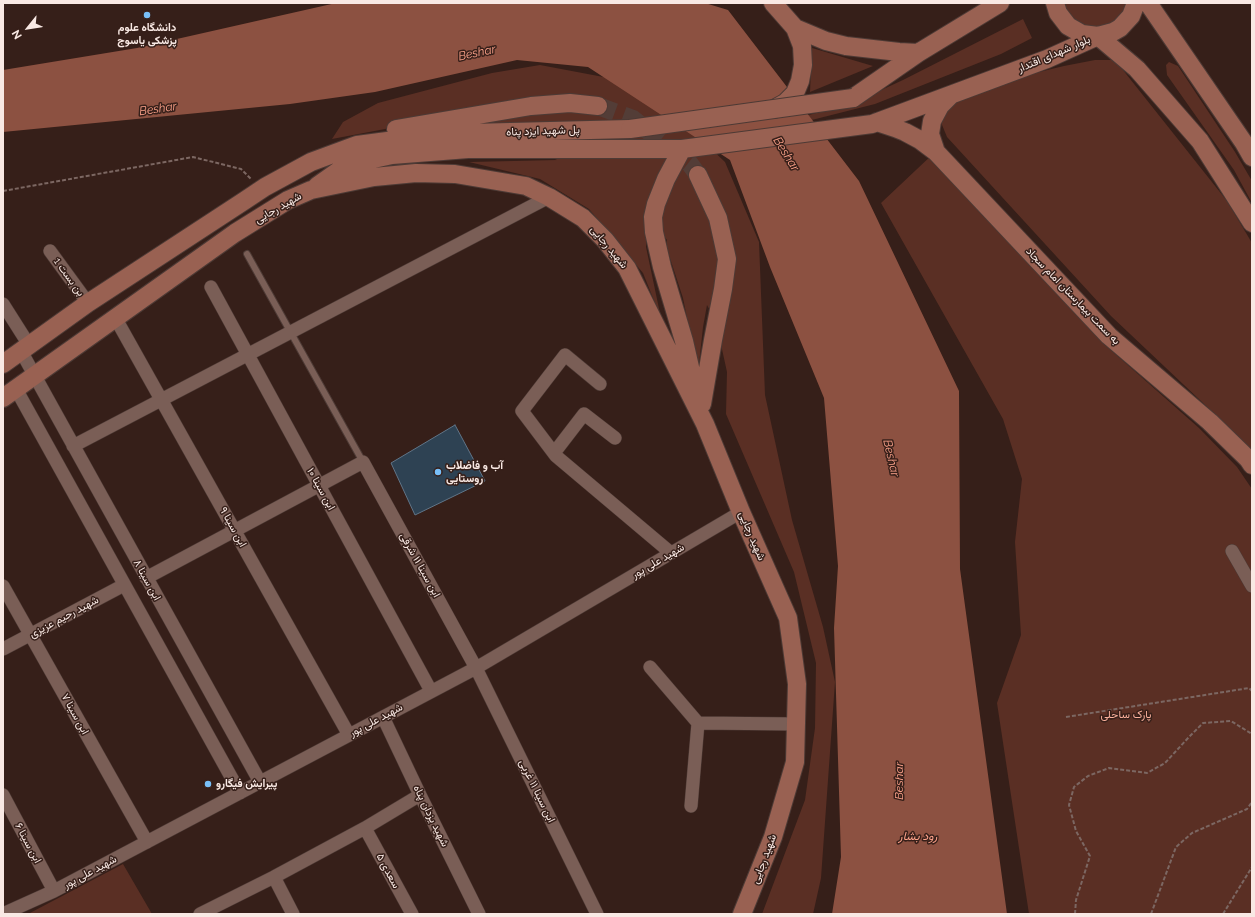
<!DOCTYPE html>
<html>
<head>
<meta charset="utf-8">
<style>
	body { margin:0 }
	#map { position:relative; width:1255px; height:917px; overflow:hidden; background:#361f19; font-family:Raleway,sans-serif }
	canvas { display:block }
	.frame { position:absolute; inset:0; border:4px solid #f9e9e4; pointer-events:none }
	.north { position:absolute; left:8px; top:8px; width:40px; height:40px; -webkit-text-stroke:3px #361f19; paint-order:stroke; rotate:240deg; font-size:11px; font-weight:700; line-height:16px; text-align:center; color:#f9e9e4 }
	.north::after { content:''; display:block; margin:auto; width:14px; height:18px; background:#f9e9e4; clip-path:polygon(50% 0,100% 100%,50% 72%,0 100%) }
</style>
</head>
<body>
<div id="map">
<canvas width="1255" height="917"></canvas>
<div class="frame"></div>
<div class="north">N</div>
</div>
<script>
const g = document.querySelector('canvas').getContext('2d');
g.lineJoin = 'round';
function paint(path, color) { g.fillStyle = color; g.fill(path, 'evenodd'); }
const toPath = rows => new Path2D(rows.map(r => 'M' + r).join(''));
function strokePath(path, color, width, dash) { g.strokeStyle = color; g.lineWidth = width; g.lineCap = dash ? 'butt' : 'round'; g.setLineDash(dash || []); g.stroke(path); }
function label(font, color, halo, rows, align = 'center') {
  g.font = font + ' Raleway,Vazirmatn,sans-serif'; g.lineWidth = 3; g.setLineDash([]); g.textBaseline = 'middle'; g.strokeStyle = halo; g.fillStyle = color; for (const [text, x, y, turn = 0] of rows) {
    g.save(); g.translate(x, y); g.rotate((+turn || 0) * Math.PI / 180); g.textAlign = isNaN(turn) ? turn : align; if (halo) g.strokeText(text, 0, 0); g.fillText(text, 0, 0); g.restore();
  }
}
paint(toPath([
	[1060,3,1131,3,1119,22,1096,31,1073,23],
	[1023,19,1032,38,1001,54,875,104,796,124,705,143,725,162,759,242,765,395,792,520,823,627,835,682,821,878,813,914,762,914,805,800,815,728,816,663,794,572,726,414,727,372,716,322,707,305,703,327,698,373,683,298,666,246,667,240,652,221,647,218,646,247,661,318,643,273,589,209,540,179,469,162,557,160,534,149,333,164,339,156,438,119,332,139,343,122,378,103,492,73,540,65,630,82,794,119,853,103,903,80],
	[812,48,873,66,810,92],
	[1095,60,1115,60,1227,201,1252,243,1252,455,1237,436,1202,402,1111,316,947,137,931,98,1064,66],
	[1169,62,1178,66,1235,152,1252,181,1252,203,1234,170,1167,75,1166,65],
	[934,153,1104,344,1199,428,1237,467,1252,489,1252,914,1029,914,997,703,1021,635,1015,542,1022,479,1003,419,881,203],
	[123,864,152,914,28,914]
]), '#5a2f24');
paint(toPath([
	[336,3,705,3,728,10,859,181,959,391,960,569,1007,914,832,914,841,857,834,628,838,566,824,398,770,267,730,160,588,67,517,60,375,92,290,104,3,132,3,70,137,48]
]), '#8c5141');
const building = toPath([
	[455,425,485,481,415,515,391,463,455,425]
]);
paint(building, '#2e4253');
strokePath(building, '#607588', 1);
strokePath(toPath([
	[598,106,633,119,690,164,698,175]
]), '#533d37', 18, [18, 9]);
const lane = toPath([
	[247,254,363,462]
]);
const street = toPath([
	[50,251,88,303],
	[211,287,431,691],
	[3,304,29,345],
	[116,319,349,735],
	[21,351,260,782],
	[600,384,565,355,522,411,556,456,671,553],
	[16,389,240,793],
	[73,446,549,197],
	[554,453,584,414,615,438],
	[1232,551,1252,586],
	[146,578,363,462,476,668,597,914],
	[3,586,147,842],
	[3,649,124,585],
	[650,667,698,723],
	[383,717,420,795,479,914],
	[3,795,54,891],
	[691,806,698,723,796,724],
	[365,828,412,914],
	[274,877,293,914],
	[3,914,54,891,476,668,741,512],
	[200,914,274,877,365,828,420,795]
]);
const secondary = toPath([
	[773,3,795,28,802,46,803,65,800,81,795,93,785,103,774,109],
	[1055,3,1058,13,1068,26,1082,34,1098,36,1113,32,1120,28,1131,16,1136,3],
	[1148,3,1244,143,1252,157],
	[795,28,826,41,846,46,899,52,918,53],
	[853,98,918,53,1000,3],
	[877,122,895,128,905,132,920,140,936,152,1109,336,1210,422,1248,459,1252,465],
	[396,129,531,106,570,103,598,106],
	[682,149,666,179,656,204,653,217,654,232,662,267,684,341,695,389],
	[936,152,930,134,932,121,940,106,950,96],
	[698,175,718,218,727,259,723,289,713,340,702,404],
	[317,186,341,169,369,160,392,155,468,149,682,149,872,124,1047,59,1098,36,1137,69,1200,141,1252,223],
	[3,364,88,303,244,201,265,187,311,162,357,145,395,140,471,133,630,129],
	[3,398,235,233,288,200,311,190,374,177,416,173,455,174,526,186,549,197,583,218,605,240,627,268,705,424,741,512,788,618,797,684,795,762,773,837,742,914]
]);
strokePath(lane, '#4d3a35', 8);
strokePath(street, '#4d3a35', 14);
strokePath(secondary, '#4d3a35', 20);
strokePath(toPath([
	[3,191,193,157,241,169,251,179],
	[1066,717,1249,688,1252,691],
	[1075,914,1076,900,1090,856,1076,831,1069,805,1074,787,1088,776,1109,768,1147,773,1165,763,1189,737,1203,723,1231,721,1252,734],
	[1151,914,1176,847,1192,833,1247,809,1252,802],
	[1223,914,1252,867]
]), '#7c6762', 2, [4, 2]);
strokePath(lane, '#7a5e56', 6);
strokePath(street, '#7a5e56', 13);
strokePath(secondary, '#996152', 18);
const secondaryBridge = toPath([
	[630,129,853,98]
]);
strokePath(secondaryBridge, '#4d3a35', 20, []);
strokePath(secondaryBridge, '#996152', 18);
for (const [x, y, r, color] of [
	[147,15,4,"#78bff8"],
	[438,472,4,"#78bff8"],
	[208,784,4,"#78bff8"]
]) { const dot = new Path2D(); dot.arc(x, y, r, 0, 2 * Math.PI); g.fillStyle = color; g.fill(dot); strokePath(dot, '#361f19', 1.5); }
label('bold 11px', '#f9e9e4', '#361f19', [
	["دانشگاه علوم",147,28,"center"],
	["پزشکی یاسوج",147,41,"center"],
	["آب و فاضلاب",446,466],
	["روستایی",446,479],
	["پیرایش فیگارو",216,784]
], 'left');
label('11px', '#f9e9e4', '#361f19', [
	["بلوار شهدای اقتدار",1054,54,-23],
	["پل شهید ایزد پناه",543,131,-2],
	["شهید رجایی",278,208,-30],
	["شهید رجایی",609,247,50],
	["بن بست 1",69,277,54],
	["به سمت بیمارستان امام سجاد",1073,296,46],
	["ابن سینا ۱۰",321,489,61],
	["ابن سینا ۹",233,527,61],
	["شهید رجایی",752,536,67],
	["شهید علی پور",658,561,-30],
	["ابن سینا ۱۱ شرقی",420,565,61],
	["ابن سینا ۸",147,580,61],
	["شهید رحیم عزیزی",64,617,-28],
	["ابن سینا ۷",75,714,61],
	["شهید علی پور",376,720,-28],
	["ابن سینا ۱۱ غربی",537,791,64],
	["شهید یزدان پناه",431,816,64],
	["ابن سینا ۶",28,843,62],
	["شهید رجایی",764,859,-69],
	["سعدی ۵",388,871,62],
	["شهید علی پور",90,872,-28]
]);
label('11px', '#fbb19d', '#361f19', [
	["پارک ساحلی",1126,715]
]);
label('italic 12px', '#fea38b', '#361f19', [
	["Beshar",477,53,-12],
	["Beshar",158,109,-8],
	["Beshar",786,154,58],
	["Beshar",891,458,77],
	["Beshar",899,781,-90],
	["رود بشار",918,836]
]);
</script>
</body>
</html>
